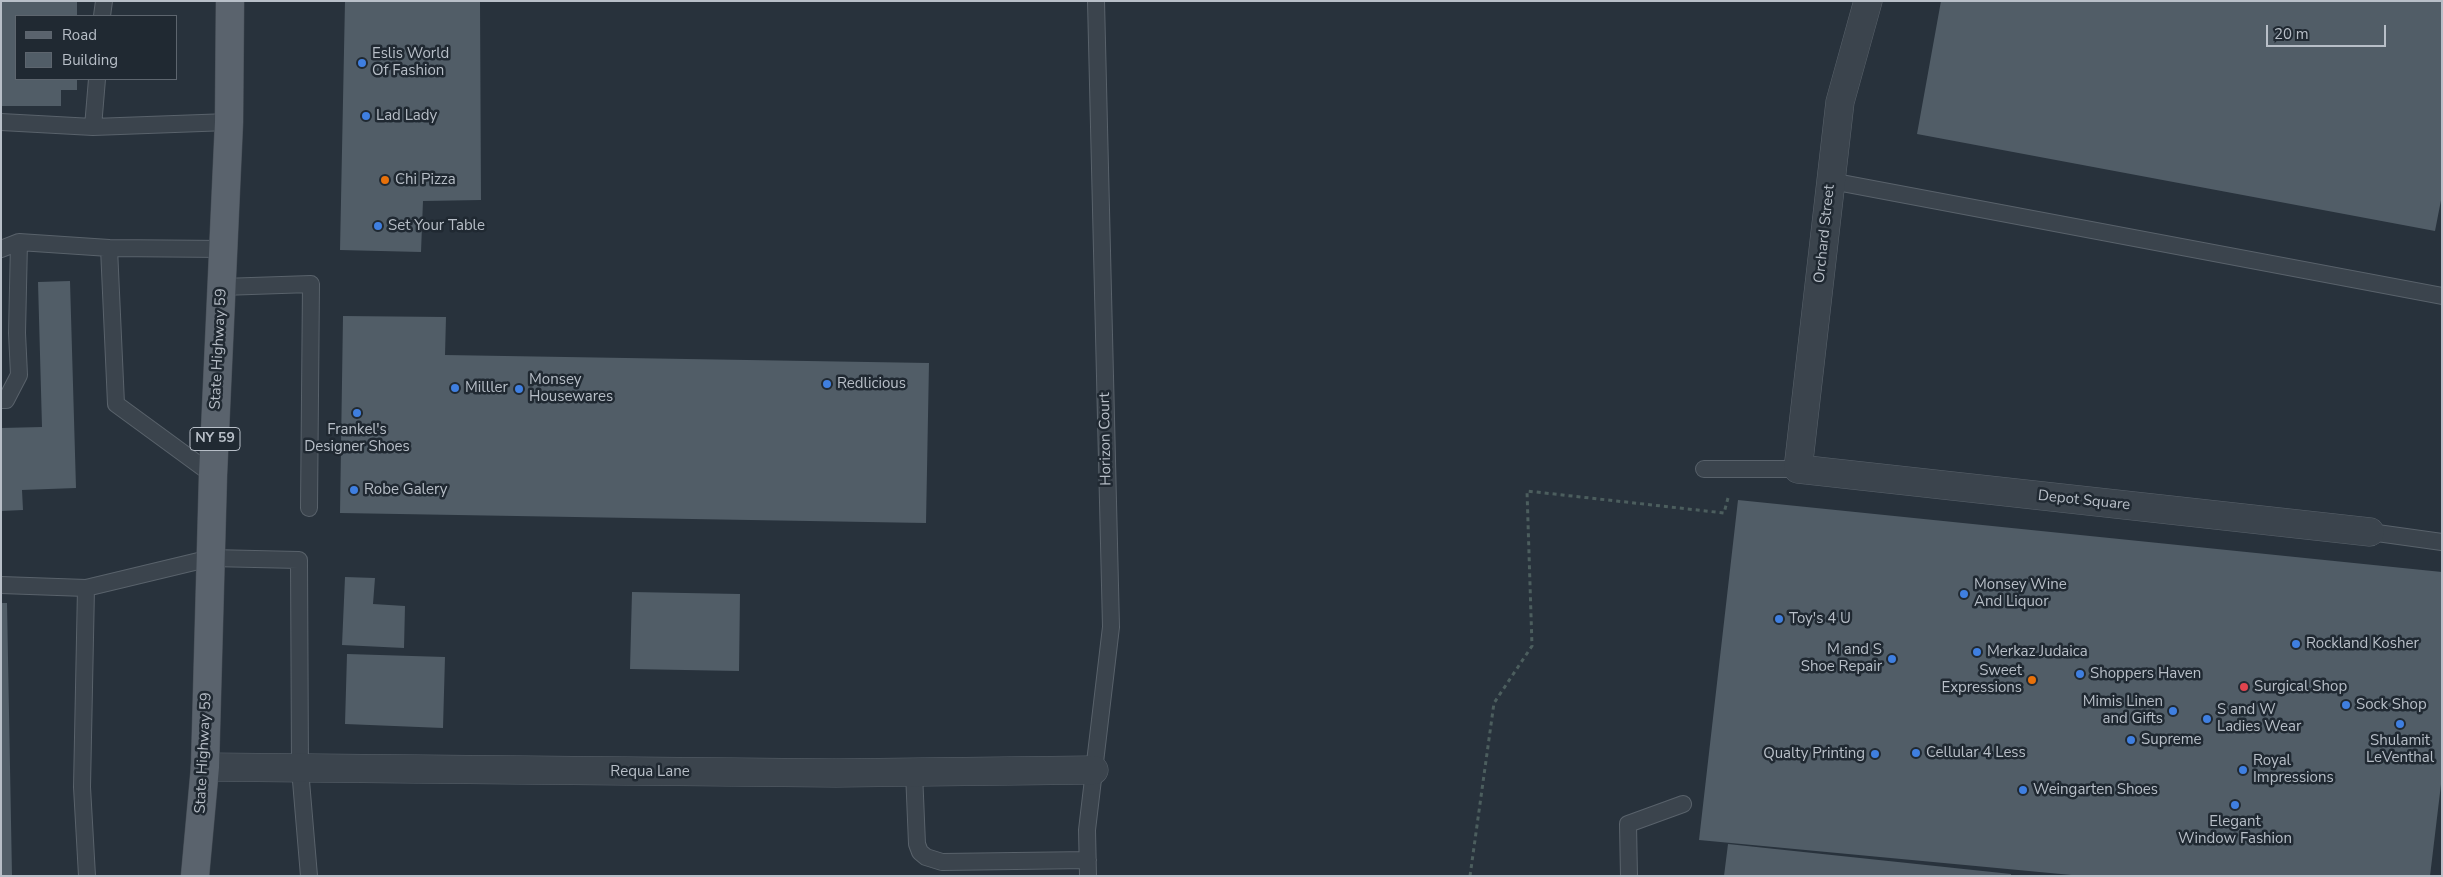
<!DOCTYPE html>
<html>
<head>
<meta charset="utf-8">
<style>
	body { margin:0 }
	#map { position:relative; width:2443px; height:877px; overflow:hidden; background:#28323c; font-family:"Nunito Sans",sans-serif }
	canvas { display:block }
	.frame { position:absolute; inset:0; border:2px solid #b8bfc8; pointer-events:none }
	.legend { position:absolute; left:15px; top:15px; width:162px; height:65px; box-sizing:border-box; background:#202932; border:1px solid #5d656e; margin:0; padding:6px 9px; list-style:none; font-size:15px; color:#b8bfc8 }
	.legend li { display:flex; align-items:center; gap:10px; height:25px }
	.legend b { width:25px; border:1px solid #5d656e }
	.scale { position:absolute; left:2266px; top:25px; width:120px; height:22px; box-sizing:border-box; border:2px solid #b8bfc8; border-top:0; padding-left:6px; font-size:15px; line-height:18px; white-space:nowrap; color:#b8bfc8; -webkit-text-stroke:4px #202932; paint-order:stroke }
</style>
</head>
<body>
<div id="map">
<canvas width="2443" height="877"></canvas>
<div class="frame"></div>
<ul class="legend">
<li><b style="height:6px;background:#5a636d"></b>Road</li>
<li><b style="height:14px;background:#515d67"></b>Building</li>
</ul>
<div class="scale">20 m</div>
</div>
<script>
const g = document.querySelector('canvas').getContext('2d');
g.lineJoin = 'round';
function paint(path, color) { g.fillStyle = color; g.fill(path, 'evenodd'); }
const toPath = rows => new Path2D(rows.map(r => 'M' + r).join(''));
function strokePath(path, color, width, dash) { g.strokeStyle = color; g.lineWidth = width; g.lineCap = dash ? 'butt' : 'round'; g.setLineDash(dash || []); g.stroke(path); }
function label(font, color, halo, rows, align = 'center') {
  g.font = font + ' "Nunito Sans",sans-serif'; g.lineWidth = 5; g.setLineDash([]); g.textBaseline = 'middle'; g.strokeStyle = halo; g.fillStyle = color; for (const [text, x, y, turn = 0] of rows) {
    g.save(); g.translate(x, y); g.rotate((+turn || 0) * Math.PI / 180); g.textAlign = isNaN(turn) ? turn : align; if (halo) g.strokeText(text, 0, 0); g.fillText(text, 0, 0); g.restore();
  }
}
paint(toPath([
	[1,1,77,1,77,16,16,16,16,79,77,79,77,90,61,90,61,106,1,106],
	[345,1,480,1,481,200,423,201,421,252,340,250],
	[1941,1,2442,1,2442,195,2435,231,1917,134],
	[70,281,76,488,22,490,23,510,1,511,1,428,42,427,38,282],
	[343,316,446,317,445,355,929,363,926,523,340,513],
	[1738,500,2442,572,2442,776,2430,876,2082,876,1699,840],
	[345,577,375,578,373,604,405,606,404,648,342,645],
	[632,592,740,594,739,671,630,669],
	[1,603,7,603,12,876,1,876],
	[347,654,445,657,443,728,345,724],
	[1728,844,2011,874,2011,876,1724,876]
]), '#515d67');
const service = toPath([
	[102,16,104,1],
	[1,122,93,127,229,122],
	[93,127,97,79],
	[1831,181,2442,296],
	[1,249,19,242,109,248],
	[222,287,311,284,309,508],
	[1,400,6,400,19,375,17,333,19,242],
	[1704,469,1798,469],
	[213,475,116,404,109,248,224,249],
	[2370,532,2442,542],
	[1,585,86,588,211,558,299,560,300,769,309,876],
	[86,588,82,787,87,876],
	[914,772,917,844,920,852,926,857,942,862,1088,860],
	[1088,876,1087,830,1111,627,1096,1],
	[1629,876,1628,824,1683,804]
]);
const minor = toPath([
	[1868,1,1840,102,1798,469,2370,532],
	[205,767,836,773,1094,770]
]);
const primary = toPath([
	[195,876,205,767,213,475,229,122,230,1]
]);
strokePath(service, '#59626b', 18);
strokePath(minor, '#59626b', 29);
strokePath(primary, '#454d56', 29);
strokePath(toPath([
	[1470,876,1494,703,1532,646,1527,491,1724,513,1728,498]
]), '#4c5e5e', 3, [4, 4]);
strokePath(service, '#3b444d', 16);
strokePath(minor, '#3b444d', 28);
strokePath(primary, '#5a636d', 28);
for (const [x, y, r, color] of [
	[362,63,5,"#3f7fe0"],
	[366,116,5,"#3f7fe0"],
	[385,180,5,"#e8710a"],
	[378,226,5,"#3f7fe0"],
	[827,384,5,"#3f7fe0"],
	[455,388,5,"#3f7fe0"],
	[519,389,5,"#3f7fe0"],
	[357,413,5,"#3f7fe0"],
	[354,490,5,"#3f7fe0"],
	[1964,594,5,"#3f7fe0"],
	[1779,619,5,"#3f7fe0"],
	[2296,644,5,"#3f7fe0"],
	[1977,652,5,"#3f7fe0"],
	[1892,659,5,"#3f7fe0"],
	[2080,674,5,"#3f7fe0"],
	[2032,680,5,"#e8710a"],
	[2244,687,5,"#e0444e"],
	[2346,705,5,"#3f7fe0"],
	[2173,711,5,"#3f7fe0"],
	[2207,719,5,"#3f7fe0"],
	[2400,724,5,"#3f7fe0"],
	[2131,740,5,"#3f7fe0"],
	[1916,753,5,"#3f7fe0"],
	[1875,754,5,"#3f7fe0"],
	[2243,770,5,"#3f7fe0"],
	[2023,790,5,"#3f7fe0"],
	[2235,805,5,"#3f7fe0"]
]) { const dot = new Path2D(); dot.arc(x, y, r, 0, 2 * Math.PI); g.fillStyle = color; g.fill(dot); strokePath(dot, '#202932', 2); }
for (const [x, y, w] of [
	[215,439,50]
]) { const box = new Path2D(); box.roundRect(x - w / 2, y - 11.5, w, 23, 4); g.fillStyle = '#202932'; g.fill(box); strokePath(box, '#b8bfc8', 1); }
label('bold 14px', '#b8bfc8', null, [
	["NY 59",215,439]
]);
label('15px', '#b8bfc8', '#202932', [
	["Eslis World",372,54],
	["Of Fashion",372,71],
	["Lad Lady",376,116],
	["Chi Pizza",395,180],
	["Set Your Table",388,226],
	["Monsey",529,380],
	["Housewares",529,397],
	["Redlicious",837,384],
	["Milller",465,388],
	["Frankel's",357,430,"center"],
	["Designer Shoes",357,447,"center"],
	["Robe Galery",364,490],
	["Monsey Wine",1974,585],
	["And Liquor",1974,602],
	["Toy's 4 U",1789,619],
	["Rockland Kosher",2306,644],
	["M and S",1882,650,"right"],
	["Shoe Repair",1882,667,"right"],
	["Merkaz Judaica",1987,652],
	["Sweet",2022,671,"right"],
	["Expressions",2022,688,"right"],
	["Shoppers Haven",2090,674],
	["Surgical Shop",2254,687],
	["Mimis Linen",2163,702,"right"],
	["and Gifts",2163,719,"right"],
	["Sock Shop",2356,705],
	["S and W",2217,710],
	["Ladies Wear",2217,727],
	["Supreme",2141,740],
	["Shulamit",2400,741,"center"],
	["LeVenthal",2400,758,"center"],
	["Cellular 4 Less",1926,753],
	["Qualty Printing",1865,754,"right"],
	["Royal",2253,761],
	["Impressions",2253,778],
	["Weingarten Shoes",2033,790],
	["Elegant",2235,822,"center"],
	["Window Fashion",2235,839,"center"]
], 'left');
label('15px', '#b8bfc8', '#202932', [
	["Orchard Street",1825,234,-84],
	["State Highway 59",219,349,-87],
	["Horizon Court",1106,439,-91],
	["Depot Square",2084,501,6],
	["State Highway 59",204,753,-87],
	["Requa Lane",650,772]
]);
</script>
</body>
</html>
